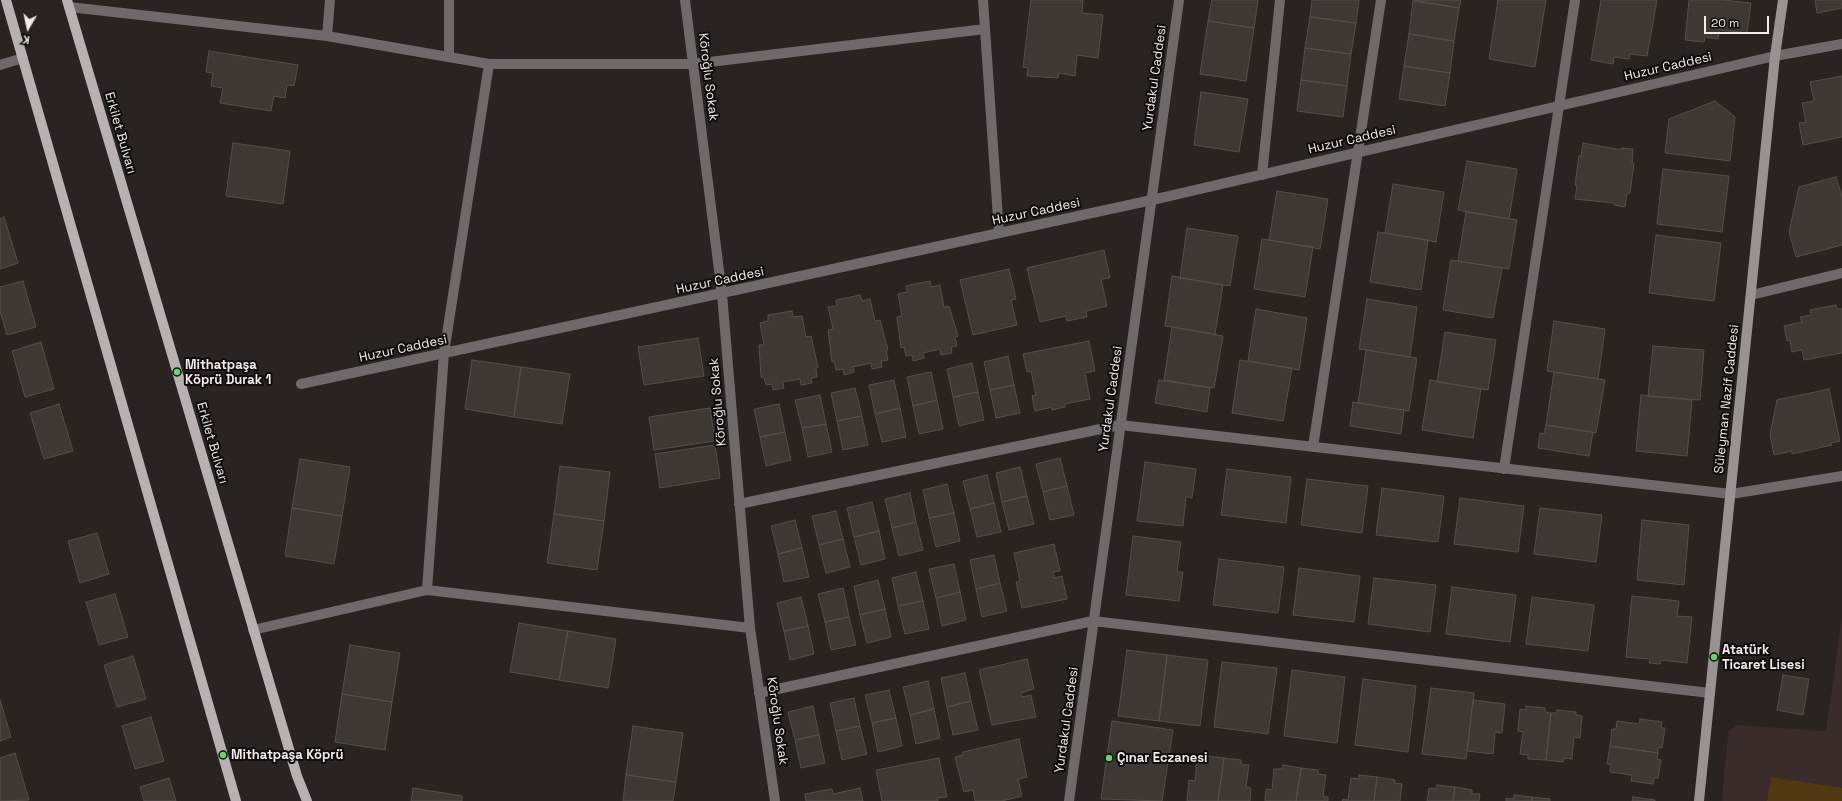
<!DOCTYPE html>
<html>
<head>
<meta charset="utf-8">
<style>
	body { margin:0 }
	#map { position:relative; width:1842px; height:801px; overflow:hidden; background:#292322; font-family:"Space Grotesk",sans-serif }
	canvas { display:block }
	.north { position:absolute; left:8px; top:8px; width:40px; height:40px; -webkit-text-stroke:3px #100d0c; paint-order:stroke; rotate:189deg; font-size:11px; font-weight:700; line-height:16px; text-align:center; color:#f1eceb }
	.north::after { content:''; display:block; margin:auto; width:14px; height:18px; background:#f1eceb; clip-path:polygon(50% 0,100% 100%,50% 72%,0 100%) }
	.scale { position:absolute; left:1704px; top:16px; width:65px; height:18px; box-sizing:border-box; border:2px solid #f1eceb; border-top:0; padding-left:5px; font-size:12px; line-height:14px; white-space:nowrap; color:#f1eceb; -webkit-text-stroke:3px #100d0c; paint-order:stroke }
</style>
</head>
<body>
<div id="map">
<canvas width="1842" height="801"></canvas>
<div class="north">K</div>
<div class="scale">20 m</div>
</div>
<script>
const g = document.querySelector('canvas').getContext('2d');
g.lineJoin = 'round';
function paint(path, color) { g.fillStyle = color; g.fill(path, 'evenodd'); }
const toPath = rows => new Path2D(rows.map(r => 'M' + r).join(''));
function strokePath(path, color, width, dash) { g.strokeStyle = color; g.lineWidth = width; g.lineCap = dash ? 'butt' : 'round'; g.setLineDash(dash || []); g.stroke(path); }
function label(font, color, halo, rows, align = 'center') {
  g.font = font + ' "Space Grotesk",sans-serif'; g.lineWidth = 4; g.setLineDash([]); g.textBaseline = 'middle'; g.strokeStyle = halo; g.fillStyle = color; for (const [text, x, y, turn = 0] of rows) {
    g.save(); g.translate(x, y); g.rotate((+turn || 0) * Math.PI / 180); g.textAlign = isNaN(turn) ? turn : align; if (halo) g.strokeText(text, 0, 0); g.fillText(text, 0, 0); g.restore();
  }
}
paint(toPath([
	[1842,616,1842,801,1722,801,1728,732,1737,725,1826,731]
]), '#392c2a');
paint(toPath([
	[1771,777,1842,788,1842,801,1767,801]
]), '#503813');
const building = toPath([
	[1031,0,1083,0,1082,13,1103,15,1098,58,1077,55,1075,76,1059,73,1058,78,1027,76,1028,68,1023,67,1031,0],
	[1212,0,1258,0,1254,28,1208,21,1212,0],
	[1312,0,1359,0,1356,23,1310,17,1312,0],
	[1414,0,1461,0,1459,8,1414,0],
	[1498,0,1546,0,1535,67,1489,59,1498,0],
	[1601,0,1657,0,1647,56,1630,54,1629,59,1614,57,1613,64,1591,60,1601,0],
	[1689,0,1723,0,1751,3,1747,33,1719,30,1718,39,1705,37,1704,42,1685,40,1689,0],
	[1815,0,1842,0,1842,8,1817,13,1815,0],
	[1413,1,1459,8,1454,41,1409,34,1413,1],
	[1310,17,1356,23,1351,54,1305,48,1310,17],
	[1208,21,1254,28,1246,81,1200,74,1208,21],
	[1409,34,1454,41,1450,73,1404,66,1409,34],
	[1305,48,1351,54,1347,86,1301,80,1305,48],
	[209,51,298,65,294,86,287,85,285,98,274,96,271,111,220,103,223,88,211,86,213,73,206,72,209,51],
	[1404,66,1450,73,1445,106,1399,99,1404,66],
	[1842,76,1842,137,1803,145,1799,123,1806,122,1802,103,1814,101,1810,82,1842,76],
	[1301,80,1347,86,1343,117,1297,111,1301,80],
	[1201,92,1248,99,1239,152,1194,145,1201,92],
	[1715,101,1735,117,1730,161,1665,153,1669,119,1715,101],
	[233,143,290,151,283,204,226,196,233,143],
	[1583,143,1622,150,1622,148,1633,149,1632,163,1634,163,1630,193,1627,193,1625,207,1614,205,1614,203,1575,199,1577,186,1575,185,1579,156,1581,156,1583,143],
	[1467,161,1517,169,1509,219,1458,210,1467,161],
	[1663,169,1729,176,1722,232,1657,224,1663,169],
	[1836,177,1842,197,1842,245,1796,257,1789,232,1799,187,1836,177],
	[1393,184,1444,192,1436,242,1385,233,1393,184],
	[1277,191,1328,199,1320,249,1269,240,1277,191],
	[1466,212,1517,220,1509,269,1458,261,1466,212],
	[4,217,18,263,0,269,0,219,4,217],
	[1187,228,1238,236,1230,286,1180,278,1187,228],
	[1378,232,1428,240,1421,290,1370,282,1378,232],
	[1656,235,1721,243,1714,301,1649,293,1656,235],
	[1262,239,1313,247,1305,297,1254,289,1262,239],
	[1104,250,1110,278,1101,279,1107,306,1086,311,1087,317,1067,321,1066,316,1040,322,1027,268,1104,250],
	[1451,260,1502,268,1493,318,1443,310,1451,260],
	[1009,269,1016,299,1011,300,1017,325,973,335,960,280,1009,269],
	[1172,276,1223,285,1215,334,1165,326,1172,276],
	[23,281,36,327,7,335,0,311,0,287,23,281],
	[930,281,931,287,940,285,944,307,949,306,958,336,955,337,957,346,951,347,952,353,941,355,940,349,923,353,924,358,913,361,912,355,906,356,904,347,901,348,897,317,902,316,898,294,907,292,906,286,930,281],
	[860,295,862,301,870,299,875,321,880,320,888,350,886,351,888,360,881,361,882,367,872,369,871,363,853,367,854,372,844,375,843,369,836,370,834,361,832,362,828,330,833,329,828,307,837,306,836,300,860,295],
	[1367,299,1417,307,1410,357,1359,349,1367,299],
	[1836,305,1837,309,1842,309,1842,353,1804,360,1802,350,1792,352,1790,340,1787,341,1784,326,1802,322,1800,317,1811,315,1810,310,1836,305],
	[1256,309,1307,318,1299,370,1248,361,1256,309],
	[792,311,793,317,802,316,806,337,811,336,818,367,816,368,817,377,811,378,812,383,801,385,800,379,783,382,784,388,773,390,772,384,766,385,764,377,761,377,759,345,764,345,760,323,768,321,768,315,792,311],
	[1554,321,1605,329,1598,379,1547,371,1554,321],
	[1172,327,1223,336,1214,388,1164,380,1172,327],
	[1445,332,1496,340,1488,390,1437,382,1445,332],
	[698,338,704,376,644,385,638,347,698,338],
	[1089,341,1095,371,1085,373,1090,399,1065,404,1065,407,1052,410,1052,407,1035,411,1032,396,1036,395,1031,371,1027,372,1023,354,1089,341],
	[41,342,54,389,25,397,12,351,41,342],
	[1653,346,1704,350,1700,400,1648,396,1653,346],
	[1366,350,1417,358,1409,411,1358,403,1366,350],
	[1008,356,1014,385,990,390,984,362,1008,356],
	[472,360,521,367,514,417,465,409,472,360],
	[1240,360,1292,368,1283,421,1232,413,1240,360],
	[972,363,978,392,953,397,947,369,972,363],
	[521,367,570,374,562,424,514,417,521,367],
	[931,372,937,400,913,406,907,377,931,372],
	[1554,372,1605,380,1596,433,1546,425,1554,372],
	[894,380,900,408,875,414,869,385,894,380],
	[1159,380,1210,388,1207,412,1155,403,1159,380],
	[1430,380,1481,389,1473,438,1422,430,1430,380],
	[1014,385,1020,413,996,418,990,390,1014,385],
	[855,388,862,416,837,421,831,393,855,388],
	[1829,389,1840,441,1831,443,1832,445,1792,454,1792,451,1774,455,1770,435,1777,400,1829,389],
	[978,392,984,420,959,426,953,397,978,392],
	[820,395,826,424,802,428,795,400,820,395],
	[1641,395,1692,400,1687,456,1636,451,1641,395],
	[937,400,943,429,919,434,913,406,937,400],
	[1353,402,1404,410,1401,434,1350,426,1353,402],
	[59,404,73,451,44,459,30,413,59,404],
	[779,404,785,432,760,437,754,409,779,404],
	[710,408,715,441,654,450,649,417,710,408],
	[900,408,906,437,882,442,875,414,900,408],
	[862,416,868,445,843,450,837,421,862,416],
	[826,424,832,452,808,457,802,428,826,424],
	[1546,425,1593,432,1589,456,1538,448,1540,433,1544,434,1546,425],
	[785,432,791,460,766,466,760,437,785,432],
	[715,445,720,478,660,488,655,454,715,445],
	[1060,458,1067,486,1043,492,1036,464,1060,458],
	[300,459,350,467,342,516,292,508,300,459],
	[1145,462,1196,469,1192,498,1186,497,1183,526,1137,521,1145,462],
	[560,466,610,472,604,521,554,514,560,466],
	[1020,467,1027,496,1002,502,996,473,1020,467],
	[1227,469,1291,477,1286,523,1221,515,1227,469],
	[987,475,994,503,970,509,963,481,987,475],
	[1307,479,1368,486,1362,533,1301,525,1307,479],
	[947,484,954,513,929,518,923,490,947,484],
	[1067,486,1074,515,1050,520,1043,492,1067,486],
	[1382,488,1444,496,1438,542,1376,535,1382,488],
	[910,493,916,522,892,528,885,499,910,493],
	[1027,496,1034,524,1009,530,1002,502,1027,496],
	[1460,498,1524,506,1518,552,1454,544,1460,498],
	[872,502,879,531,854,537,847,508,872,502],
	[994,503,1001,532,977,537,970,509,994,503],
	[292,508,342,516,334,564,285,556,292,508],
	[1540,508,1602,515,1596,562,1534,554,1540,508],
	[836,511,843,539,819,545,812,516,836,511],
	[954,513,960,541,936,547,929,518,954,513],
	[554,514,604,521,597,570,547,563,554,514],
	[795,520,802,548,778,554,771,526,795,520],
	[1642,520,1689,525,1684,585,1637,580,1642,520],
	[916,522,923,550,899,556,892,528,916,522],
	[879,531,885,559,861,565,854,537,879,531],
	[97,533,109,574,80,583,68,541,97,533],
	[1133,536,1181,542,1177,572,1183,572,1179,601,1126,595,1133,536],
	[843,539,850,567,826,573,819,545,843,539],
	[1054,544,1060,571,1053,572,1054,578,1062,576,1067,599,1022,608,1016,582,1020,581,1014,553,1054,544],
	[802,548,809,577,784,582,778,554,802,548],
	[994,555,1000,583,976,589,970,560,994,555],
	[1219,559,1284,567,1278,613,1213,605,1219,559],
	[954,564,960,592,936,598,929,569,954,564],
	[1299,568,1360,576,1354,622,1293,615,1299,568],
	[916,572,923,601,898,606,892,578,916,572],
	[1374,578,1436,585,1430,632,1368,624,1374,578],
	[878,580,885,609,860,615,854,586,878,580],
	[1000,583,1007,611,982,617,976,589,1000,583],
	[1452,587,1516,595,1510,642,1446,634,1452,587],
	[843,588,849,617,825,622,818,594,843,588],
	[960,592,966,620,942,626,936,598,960,592],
	[115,594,128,637,99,645,86,602,115,594],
	[1632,596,1679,601,1677,616,1692,617,1687,663,1661,660,1660,664,1649,663,1650,659,1626,657,1632,596],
	[801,597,808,626,784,631,777,603,801,597],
	[1532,597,1594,605,1588,651,1526,644,1532,597],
	[923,601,929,629,905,634,898,606,923,601],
	[885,609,891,637,867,643,860,615,885,609],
	[849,617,856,645,831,650,825,622,849,617],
	[519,623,568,631,559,680,510,672,519,623],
	[808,626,814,654,790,660,784,631,808,626],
	[568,631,616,639,608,688,559,680,568,631],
	[350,645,400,653,392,702,342,694,350,645],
	[1127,650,1167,655,1159,721,1118,716,1127,650],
	[1167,655,1208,660,1200,726,1159,721,1167,655],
	[133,656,146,699,117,707,104,665,133,656],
	[1027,659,1034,689,1021,693,1022,697,1031,695,1036,717,992,725,979,670,1027,659],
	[1222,662,1277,668,1268,734,1214,727,1222,662],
	[1292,670,1345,677,1337,743,1284,736,1292,670],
	[965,673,971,701,947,707,941,678,965,673],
	[1783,675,1809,679,1803,715,1777,710,1783,675],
	[1363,679,1416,686,1408,752,1355,745,1363,679],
	[928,681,934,709,910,715,903,687,928,681],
	[1431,688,1474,693,1466,759,1422,754,1431,688],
	[889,690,896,718,872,723,865,695,889,690],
	[342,694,392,702,385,750,335,742,342,694],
	[854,698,860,726,836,731,830,703,854,698],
	[0,700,11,737,0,741,0,700],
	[1473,700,1505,704,1502,733,1495,732,1493,754,1467,751,1473,700],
	[971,701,978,730,953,735,947,707,971,701],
	[813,706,819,735,795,740,788,712,813,706],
	[1526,706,1545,708,1545,712,1551,713,1546,760,1528,759,1528,755,1520,754,1523,732,1518,731,1520,709,1526,710,1526,706],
	[934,709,940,738,916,744,910,715,934,709],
	[1557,710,1576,712,1576,715,1582,716,1580,738,1574,737,1572,759,1564,758,1563,762,1546,760,1551,713,1557,713,1557,710],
	[151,717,164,761,135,769,122,726,151,717],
	[896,718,902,746,878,752,872,723,896,718],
	[1640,719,1662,722,1661,728,1665,728,1662,748,1658,747,1658,753,1610,746,1612,729,1616,729,1617,721,1639,724,1640,719],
	[1112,721,1173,730,1162,801,1101,799,1112,721],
	[633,726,683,733,676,782,626,775,633,726],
	[860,726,867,754,842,760,836,731,860,726],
	[819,735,825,763,801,768,795,740,819,735],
	[1019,739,1027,777,1018,779,1022,796,1002,801,975,801,973,790,964,792,955,757,963,755,963,752,1019,739],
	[1610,746,1658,753,1657,759,1661,760,1658,778,1654,778,1653,784,1631,781,1632,775,1610,772,1611,764,1607,764,1610,746],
	[15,753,29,800,0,801,0,758,15,753],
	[1206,756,1224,758,1218,801,1187,801,1189,780,1195,781,1197,758,1205,760,1206,756],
	[939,758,947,797,937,798,938,801,882,801,876,770,939,758],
	[1224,758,1241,760,1241,764,1249,765,1246,787,1251,788,1250,801,1218,801,1224,758],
	[1283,765,1301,768,1296,801,1265,801,1266,789,1272,790,1274,769,1282,769,1283,765],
	[1301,768,1318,770,1318,774,1326,775,1323,797,1328,797,1328,801,1296,801,1301,768],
	[626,775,676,782,673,801,623,801,626,775],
	[1359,775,1377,777,1374,801,1342,801,1343,799,1348,800,1351,778,1359,779,1359,775],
	[1377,777,1395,780,1394,783,1402,784,1400,801,1374,801,1377,777],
	[169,778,176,801,144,801,140,787,169,778],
	[1437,785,1455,787,1453,801,1427,801,1429,788,1437,789,1437,785],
	[1455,787,1472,790,1472,794,1480,794,1479,801,1453,801,1455,787],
	[413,788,462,796,462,801,411,801,413,788],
	[860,788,863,801,806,801,805,794,832,789,833,794,860,788],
	[1514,795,1532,797,1532,801,1506,801,1506,798,1514,799,1514,795],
	[1532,797,1550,799,1550,801,1532,801,1532,797],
	[1633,797,1655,800,1655,801,1632,801,1633,797]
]);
paint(building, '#3e3834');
strokePath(building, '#554e4b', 1);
strokePath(toPath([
	[449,0,449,57],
	[685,0,722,294,750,628,775,801],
	[983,0,999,233],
	[69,7,327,36,489,64,693,64,985,29],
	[327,36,330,0],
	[0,65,23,58],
	[1262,175,1280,0],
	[1751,295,1842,273],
	[301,384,1152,200,1775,56,1842,44],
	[1313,447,1381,0],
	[1504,469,1575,0],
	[739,504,1120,425,1731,494,1842,476],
	[427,590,444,353,489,64],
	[253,630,427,590,750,628],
	[759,693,1093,621,1710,693],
	[1069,801,1179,0]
]), '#6e6a6b', 10);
strokePath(toPath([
	[1699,801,1775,56,1783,0]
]), '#989293', 10);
strokePath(toPath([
	[6,0,236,801],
	[67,0,297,776,307,801]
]), '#b8b0b2', 10);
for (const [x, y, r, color] of [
	[177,372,4,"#68d465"],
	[1714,657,4,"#68d465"],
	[223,755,4,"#68d465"],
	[1109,758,4,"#68d465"]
]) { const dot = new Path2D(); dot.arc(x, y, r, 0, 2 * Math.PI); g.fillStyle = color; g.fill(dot); strokePath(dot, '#100d0c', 1.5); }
label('13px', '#f1eceb', '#100d0c', [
	["Huzur Caddesi",1668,67,-13],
	["Köroğlu Sokak",708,77,83],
	["Yurdakul Caddesi",1155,78,-82],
	["Erkilet Bulvarı",120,133,74],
	["Huzur Caddesi",1352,140,-13],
	["Huzur Caddesi",1036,212,-12],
	["Huzur Caddesi",720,281,-12],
	["Huzur Caddesi",403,349,-12],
	["Yurdakul Caddesi",1111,399,-82],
	["Süleyman Nazif Caddesi",1727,399,-84],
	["Köroğlu Sokak",718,402,-95],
	["Erkilet Bulvarı",212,443,74],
	["Yurdakul Caddesi",1067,720,-82],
	["Köroğlu Sokak",777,721,82]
]);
label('bold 13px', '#f1eceb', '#100d0c', [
	["Mithatpaşa",185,365],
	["Köprü Durak 1",185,380],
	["Atatürk",1722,650],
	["Ticaret Lisesi",1722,665],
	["Mithatpaşa Köprü",231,755],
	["Çınar Eczanesi",1117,758]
], 'left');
</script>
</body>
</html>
